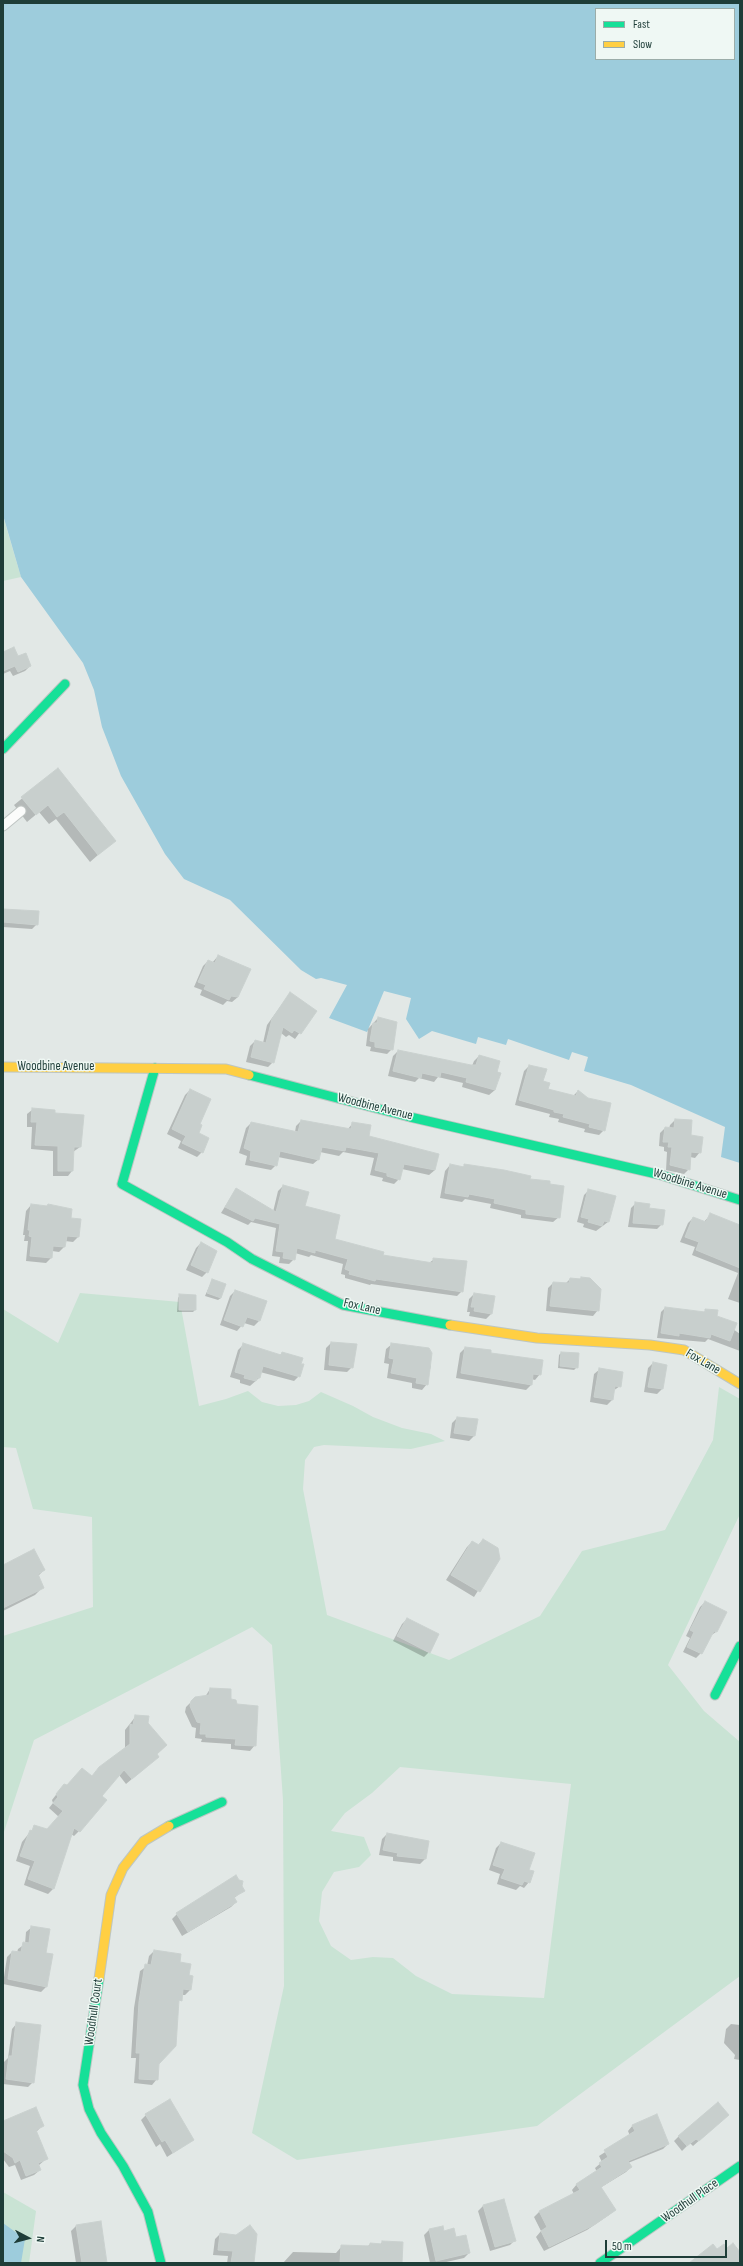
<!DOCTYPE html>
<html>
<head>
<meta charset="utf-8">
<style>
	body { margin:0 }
	#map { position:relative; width:743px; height:2266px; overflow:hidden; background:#e2e8e6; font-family:"Sofia Sans Condensed",sans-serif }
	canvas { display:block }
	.frame { position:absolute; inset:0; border:4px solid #1e3d38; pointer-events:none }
	.legend { position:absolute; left:595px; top:8px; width:140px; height:52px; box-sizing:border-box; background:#eff8f4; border:1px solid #9bada9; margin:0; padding:5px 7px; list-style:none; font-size:12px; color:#1e3d38 }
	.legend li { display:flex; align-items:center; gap:8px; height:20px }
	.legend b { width:20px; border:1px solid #9bada9 }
	.north { position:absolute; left:8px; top:2218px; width:40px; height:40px; -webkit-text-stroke:3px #eff8f4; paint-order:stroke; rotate:96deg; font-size:11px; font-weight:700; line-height:16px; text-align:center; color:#1e3d38 }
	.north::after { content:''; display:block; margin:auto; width:14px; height:18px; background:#1e3d38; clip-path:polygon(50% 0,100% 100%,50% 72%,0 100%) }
	.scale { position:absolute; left:605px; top:2240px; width:122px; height:18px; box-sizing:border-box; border:2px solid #1e3d38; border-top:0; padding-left:5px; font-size:12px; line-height:14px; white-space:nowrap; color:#1e3d38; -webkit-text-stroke:3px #eff8f4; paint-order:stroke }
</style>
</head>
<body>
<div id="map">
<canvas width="743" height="2266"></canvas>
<div class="frame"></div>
<ul class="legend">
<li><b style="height:5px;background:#16e098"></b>Fast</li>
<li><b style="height:5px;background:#ffcf43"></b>Slow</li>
</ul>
<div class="north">N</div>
<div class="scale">50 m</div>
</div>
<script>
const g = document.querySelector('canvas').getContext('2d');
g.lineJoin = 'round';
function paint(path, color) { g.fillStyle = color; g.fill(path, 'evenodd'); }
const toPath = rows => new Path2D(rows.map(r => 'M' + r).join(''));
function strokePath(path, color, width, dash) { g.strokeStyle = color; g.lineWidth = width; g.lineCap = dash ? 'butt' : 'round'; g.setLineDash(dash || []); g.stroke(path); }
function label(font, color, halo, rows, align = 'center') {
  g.font = font + ' "Sofia Sans Condensed",sans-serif'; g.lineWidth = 3; g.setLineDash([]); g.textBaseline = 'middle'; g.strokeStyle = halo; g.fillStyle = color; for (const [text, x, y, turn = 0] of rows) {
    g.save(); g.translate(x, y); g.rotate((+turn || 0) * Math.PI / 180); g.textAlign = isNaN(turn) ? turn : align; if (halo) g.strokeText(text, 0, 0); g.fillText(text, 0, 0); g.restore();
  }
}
paint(toPath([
	[3,516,21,577,3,581],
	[80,1293,180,1302,199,1406,226,1399,248,1391,262,1402,278,1406,296,1405,309,1401,321,1392,353,1406,373,1417,402,1428,431,1434,445,1441,411,1449,324,1445,314,1447,305,1460,303,1489,327,1615,449,1660,540,1616,582,1551,665,1530,713,1440,719,1387,740,1399,740,1514,668,1665,704,1711,740,1742,740,1976,537,2126,297,2160,252,2133,284,1986,283,1800,272,1645,252,1627,34,1740,3,1835,3,1636,93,1607,92,1517,33,1509,16,1448,3,1447,3,1309,58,1343],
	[400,1767,571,1784,544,1998,452,1994,416,1976,393,1958,373,1957,351,1960,331,1946,319,1921,322,1892,334,1872,359,1867,371,1855,364,1837,331,1831,345,1813,372,1793],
	[3,2192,36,2211,29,2263,3,2263]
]), '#c9e3d4');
paint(toPath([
	[3,3,740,3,740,1163,721,1157,725,1127,631,1085,584,1071,588,1057,572,1052,569,1060,508,1039,506,1045,478,1037,476,1044,432,1031,419,1039,406,1019,411,998,384,991,367,1032,329,1018,347,985,321,978,316,979,301,970,230,900,184,879,165,854,121,776,102,727,94,690,83,663,21,577,3,515],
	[596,9,734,9,734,59,596,59],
	[3,2223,25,2239,21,2263,3,2263]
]), '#9dccdc');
paint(toPath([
	[3,653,18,658,30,666,25,671,13,676,10,671,3,674],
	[58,769,114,841,90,862,56,819,49,824,39,812,27,822,14,805],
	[3,910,37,924,32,929,3,927],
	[218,956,238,997,232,1002,227,1001,223,1005,200,995,202,990,194,987,203,966,208,961,212,963],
	[290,993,315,1011,295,1039,289,1035,286,1037,281,1033,273,1062,268,1067,246,1062,250,1046,255,1041,263,1043,267,1025],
	[378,1018,392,1049,387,1054,370,1051,371,1047,366,1046,368,1029],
	[398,1051,472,1066,474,1061,479,1056,499,1073,495,1090,489,1095,462,1087,463,1083,438,1077,434,1082,419,1078,415,1082,388,1076,393,1056],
	[529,1066,547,1090,573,1096,578,1091,604,1130,599,1135,584,1132,585,1129,558,1122,559,1119,549,1117,550,1114,515,1105,524,1071],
	[190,1090,202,1152,197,1157,178,1148,181,1141,167,1134,185,1095],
	[32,1110,54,1114,83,1115,80,1147,73,1152,72,1171,68,1176,53,1176,53,1151,31,1149,32,1127,27,1127,27,1114],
	[675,1120,691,1121,690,1136,700,1152,695,1158,690,1157,689,1169,684,1174,666,1170,667,1152,664,1151,664,1147,659,1146,660,1133,665,1128,669,1129,670,1125],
	[301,1121,347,1130,353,1123,368,1137,435,1170,429,1175,402,1169,399,1179,394,1184,382,1181,383,1178,370,1175,374,1158,343,1152,339,1156,320,1152,319,1159,313,1164,278,1157,276,1165,271,1170,245,1165,247,1156,239,1153,246,1128,251,1123,295,1132,296,1126],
	[450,1165,462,1168,465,1165,529,1180,559,1217,553,1222,521,1218,521,1215,490,1208,491,1204,465,1199,462,1202,440,1198,445,1171],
	[283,1186,333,1239,382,1256,429,1263,433,1260,462,1291,457,1296,371,1284,370,1285,345,1278,345,1275,341,1274,343,1264,311,1255,309,1257,295,1253,294,1259,289,1264,279,1263,280,1257,272,1256,276,1228,251,1222,248,1225,221,1213,236,1189,273,1212,278,1191],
	[589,1190,608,1222,596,1231,583,1227,584,1224,577,1222,584,1195],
	[636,1203,648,1209,662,1224,657,1229,628,1227,631,1208],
	[31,1205,46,1207,48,1205,78,1237,73,1242,65,1241,64,1247,59,1252,52,1251,51,1258,46,1263,26,1261,28,1241,24,1241,25,1235,23,1235,26,1211],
	[710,1215,740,1242,740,1303,728,1299,738,1273,692,1255,695,1247,680,1242,688,1223,693,1218,704,1222],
	[201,1243,207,1272,202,1277,186,1270,196,1248],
	[581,1278,598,1310,593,1316,546,1311,548,1288,553,1283,565,1284,570,1279,579,1280],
	[212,1280,221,1298,218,1300,205,1296],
	[235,1291,265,1302,259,1321,254,1326,244,1323,237,1331,220,1325,230,1296],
	[474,1294,494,1297,491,1314,486,1319,469,1316,470,1312,467,1312,469,1299],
	[180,1295,195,1296,195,1310,193,1312,177,1312,178,1298],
	[665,1308,703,1313,706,1310,740,1334,740,1351,708,1339,705,1342,657,1338,661,1312],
	[331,1343,352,1367,347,1372,324,1370,326,1348],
	[392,1344,431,1365,427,1384,422,1390,412,1388,412,1383,387,1378,389,1364,384,1363,386,1349],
	[243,1345,280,1355,282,1353,299,1376,294,1381,260,1372,259,1378,250,1386,240,1383,240,1380,230,1377,238,1350],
	[465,1348,490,1354,540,1374,535,1380,531,1379,531,1385,526,1390,456,1378,460,1353],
	[561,1353,577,1367,574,1370,558,1368,559,1355],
	[653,1363,666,1365,662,1389,657,1394,644,1392,648,1368],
	[600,1369,620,1386,613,1391,612,1400,607,1405,590,1402,594,1374],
	[457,1418,474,1436,469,1441,450,1438,452,1423],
	[483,1540,498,1549,499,1558,474,1597,446,1580,467,1547,472,1542,478,1545],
	[3,1566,44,1570,38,1576,43,1587,35,1595,3,1611],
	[705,1602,726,1613,716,1632,710,1636,701,1653,696,1658,683,1652,690,1638,686,1636,700,1607],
	[407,1619,429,1652,424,1657,393,1641,402,1624],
	[210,1689,230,1700,255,1745,250,1751,231,1749,231,1744,201,1742,202,1739,195,1738,196,1728,192,1727,185,1712,186,1707,191,1702,205,1697],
	[136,1716,147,1723,166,1745,156,1755,152,1762,126,1784,119,1775,101,1796,79,1831,74,1836,71,1834,53,1889,48,1894,24,1885,30,1866,16,1861,22,1842,35,1826,47,1830,59,1817,49,1808,53,1803,52,1800,59,1791,91,1777,125,1748,125,1730],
	[387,1834,425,1859,420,1864,393,1861,393,1857,379,1855,382,1839],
	[501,1843,528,1870,529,1882,524,1888,520,1886,516,1890,497,1884,500,1874,489,1870,496,1848],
	[241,1886,244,1890,233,1899,236,1902,231,1907,182,1936,172,1919,177,1914],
	[32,1927,45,1953,51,1954,46,1987,41,1992,3,1984,7,1957,12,1952,17,1953,18,1949,25,1944,26,1932],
	[154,1951,179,1963,188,1976,192,1976,190,1990,185,1995,182,1995,178,2003,158,2064,157,2079,152,2085,134,2083,136,2058,131,2058,134,2008,140,1971,147,1966,149,1956],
	[17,2023,33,2082,28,2087,3,2084,4,2062,8,2058,12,2029],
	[731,2024,740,2025,740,2060,734,2059,735,2055,724,2043,726,2029],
	[146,2115,193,2140,167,2157,160,2144,156,2147,141,2120],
	[728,2115,693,2146,690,2143,682,2151,674,2141,679,2136],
	[3,2122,42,2126,36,2132,46,2159,38,2166,40,2170,34,2175,21,2180,15,2165,9,2167,3,2159],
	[633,2125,668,2144,663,2149,628,2163,631,2167,626,2172,600,2188,615,2210,609,2215,587,2230,544,2251,536,2237,541,2231,534,2217,539,2212,574,2194,572,2190,577,2184,597,2172,595,2168,602,2162,599,2156,630,2136,628,2131],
	[503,2200,515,2240,510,2245,490,2251,478,2211,483,2206],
	[76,2226,106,2263,76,2263,71,2231],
	[429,2230,443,2232,455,2238,469,2253,464,2258,442,2263,430,2263,424,2235],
	[220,2234,253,2263,227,2263,228,2256,213,2255,215,2239],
	[382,2242,401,2263,283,2263,293,2252,336,2253,342,2246,367,2247,370,2244,380,2245]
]), '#0003');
const building = toPath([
	[14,647,18,656,26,653,31,666,18,672,15,666,3,671,3,652,14,647],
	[58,768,116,841,98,855,64,812,57,817,48,805,36,815,21,797,58,768],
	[3,909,39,911,38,925,3,922,3,909],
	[218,955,251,969,238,997,231,996,229,1000,204,989,206,985,198,982,208,960,215,963,218,955],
	[290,992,317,1011,301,1034,294,1030,292,1033,283,1027,274,1063,251,1057,255,1040,266,1043,272,1019,290,992],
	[378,1017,397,1022,393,1050,375,1047,375,1042,370,1041,373,1023,377,1023,378,1017],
	[398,1050,471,1065,476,1065,479,1055,500,1061,497,1072,501,1073,495,1090,466,1082,467,1078,441,1072,440,1077,422,1073,421,1078,393,1071,398,1050],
	[529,1065,547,1069,543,1081,550,1083,548,1089,576,1096,578,1090,588,1098,611,1103,605,1131,589,1127,590,1124,563,1117,564,1114,554,1112,554,1110,519,1100,529,1065],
	[190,1089,211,1099,200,1124,202,1125,199,1133,209,1138,203,1153,182,1143,186,1136,172,1129,190,1089],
	[32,1108,55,1110,55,1113,84,1115,81,1147,74,1147,73,1171,58,1171,58,1146,35,1145,37,1122,31,1122,32,1108],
	[675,1119,692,1120,691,1135,703,1137,701,1153,691,1152,690,1170,670,1165,672,1147,668,1147,669,1142,663,1142,665,1127,674,1128,675,1119],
	[301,1120,351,1129,352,1122,371,1125,369,1136,439,1154,435,1170,404,1164,400,1180,387,1176,387,1173,375,1170,379,1153,346,1147,345,1151,322,1147,319,1160,280,1151,277,1166,250,1160,251,1151,244,1148,251,1122,298,1132,301,1120],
	[450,1164,464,1167,464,1164,504,1170,531,1176,530,1179,550,1181,550,1184,564,1186,560,1218,526,1214,526,1210,494,1203,495,1199,469,1194,468,1197,445,1193,450,1164],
	[283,1185,309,1192,305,1206,340,1215,335,1239,384,1252,383,1255,433,1263,433,1258,467,1261,463,1292,376,1279,375,1281,349,1274,350,1271,345,1269,348,1259,315,1250,315,1253,297,1248,295,1260,283,1258,284,1252,276,1251,280,1224,255,1218,253,1221,225,1207,236,1188,276,1212,283,1185],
	[588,1189,616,1196,609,1222,604,1221,602,1226,588,1222,589,1219,581,1217,588,1189],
	[635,1202,650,1204,649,1208,665,1210,663,1225,633,1223,635,1202],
	[31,1204,47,1206,48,1204,72,1209,71,1218,81,1219,79,1237,67,1236,65,1247,53,1246,52,1258,30,1256,32,1237,29,1236,30,1230,28,1230,31,1204],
	[710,1213,740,1225,740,1268,696,1250,699,1242,685,1237,693,1217,706,1222,710,1213],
	[201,1242,217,1251,208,1273,191,1265,201,1242],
	[581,1277,590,1278,601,1289,599,1311,550,1306,553,1282,569,1283,570,1278,581,1279,581,1277],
	[212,1279,226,1284,221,1298,207,1293,212,1279],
	[235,1290,267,1301,260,1321,247,1317,243,1327,224,1320,235,1290],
	[474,1293,495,1296,492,1314,474,1311,475,1307,471,1307,474,1293],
	[179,1294,196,1295,196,1310,179,1310,179,1294],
	[665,1307,705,1312,705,1309,718,1310,717,1316,737,1323,730,1341,711,1334,710,1338,679,1333,679,1336,661,1333,665,1307],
	[331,1342,357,1344,353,1368,329,1365,331,1342],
	[243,1343,281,1355,282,1352,303,1358,301,1364,304,1364,300,1377,263,1366,260,1378,257,1378,256,1381,244,1378,245,1375,235,1372,243,1343],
	[391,1343,429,1348,432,1353,428,1385,416,1383,417,1378,391,1373,394,1359,389,1358,391,1343],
	[465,1347,491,1350,491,1353,543,1360,541,1375,533,1374,532,1385,461,1373,465,1347],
	[561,1352,579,1353,578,1368,560,1366,561,1352],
	[653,1362,667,1365,663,1389,648,1387,653,1362],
	[599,1368,623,1372,621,1387,615,1386,613,1400,594,1397,599,1368],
	[457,1417,478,1419,475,1436,454,1433,457,1417],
	[483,1539,498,1548,500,1559,480,1592,451,1575,472,1541,479,1545,483,1539],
	[34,1549,45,1570,38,1574,44,1588,3,1608,3,1565,34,1549],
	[705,1601,727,1612,717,1632,714,1631,702,1654,687,1647,694,1632,690,1630,705,1601],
	[407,1618,439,1634,430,1653,397,1636,407,1618],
	[210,1688,231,1689,231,1699,236,1700,237,1704,258,1706,256,1746,235,1745,236,1739,206,1737,206,1734,200,1734,201,1723,197,1722,190,1706,191,1701,195,1697,209,1695,210,1688],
	[135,1715,149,1716,148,1723,167,1745,157,1754,159,1757,132,1779,124,1770,102,1796,107,1800,80,1832,74,1828,54,1889,28,1879,35,1861,20,1856,30,1830,32,1831,34,1825,47,1829,63,1811,53,1803,58,1797,56,1794,64,1784,67,1785,82,1768,92,1776,99,1767,130,1744,130,1724,133,1725,135,1715],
	[387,1833,429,1841,426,1859,397,1856,398,1853,383,1850,387,1833],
	[501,1842,535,1853,529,1870,534,1871,530,1883,524,1881,522,1885,501,1878,505,1869,493,1865,501,1842],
	[236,1875,239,1880,243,1881,242,1886,245,1891,234,1897,237,1902,188,1932,176,1913,236,1875],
	[31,1926,50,1929,46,1953,53,1954,47,1987,8,1979,12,1951,21,1952,23,1942,29,1943,31,1926],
	[154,1950,181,1954,180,1962,191,1964,189,1975,193,1976,191,1990,183,1989,182,2001,179,2000,176,2046,159,2064,158,2080,139,2079,140,2053,136,2053,139,2002,145,1964,151,1965,154,1950],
	[16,2022,41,2025,34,2083,6,2079,9,2056,12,2056,16,2022],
	[170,2099,194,2140,173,2153,165,2140,162,2142,145,2114,170,2099],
	[718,2102,729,2115,699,2141,696,2139,687,2146,678,2136,718,2102],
	[36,2107,44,2126,36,2130,48,2159,38,2163,41,2170,26,2176,20,2160,15,2163,13,2158,3,2151,3,2121,36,2107],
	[657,2114,669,2144,628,2161,632,2167,601,2187,616,2210,594,2225,549,2247,541,2231,547,2227,539,2211,580,2190,576,2184,602,2167,599,2163,608,2157,604,2150,635,2131,632,2125,657,2114],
	[504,2199,516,2241,495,2247,483,2205,504,2199],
	[101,2221,107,2263,82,2263,76,2225,101,2221],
	[250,2225,257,2234,254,2263,231,2263,233,2251,218,2250,220,2233,236,2235,250,2225],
	[443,2226,444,2231,454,2228,456,2237,466,2235,470,2253,436,2261,429,2229,443,2226],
	[382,2241,403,2242,402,2263,340,2263,341,2245,370,2246,370,2243,382,2244,382,2241],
	[733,2243,740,2252,740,2263,689,2263,713,2244,717,2249,724,2244,727,2248,733,2243]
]);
paint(building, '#c8cfcd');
strokePath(building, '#cad1cf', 1);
const lane = toPath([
	[3,826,21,811]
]);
const fast = toPath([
	[3,749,65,684],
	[155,1068,122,1184,227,1242,252,1259,343,1305,450,1325],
	[249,1075,410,1117,661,1175,740,1200],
	[715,1695,740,1646],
	[169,1826,222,1802],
	[99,1979,83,2085,89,2109,101,2133,123,2166,148,2212,161,2263],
	[600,2263,740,2166]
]);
const slow = toPath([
	[3,1067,226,1069,249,1075],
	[450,1325,537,1338,650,1345,684,1350,740,1384],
	[99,1979,111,1895,123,1868,144,1841,169,1826]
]);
strokePath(lane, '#bfc5c3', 11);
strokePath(fast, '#bdc6c3', 11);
strokePath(slow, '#bdc6c3', 11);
strokePath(lane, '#fbfcfb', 9);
strokePath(fast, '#16e098', 9);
strokePath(slow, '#ffcf43', 9);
label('13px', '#1e3d38', '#eff8f4', [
	["Woodbine Avenue",56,1067],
	["Woodbine Avenue",375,1107,14],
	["Woodbine Avenue",690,1184,17],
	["Fox Lane",362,1307,13],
	["Fox Lane",703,1362,30],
	["Woodhull Court",94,2012,-82],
	["Woodhull Place",690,2201,-35]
]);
</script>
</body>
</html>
